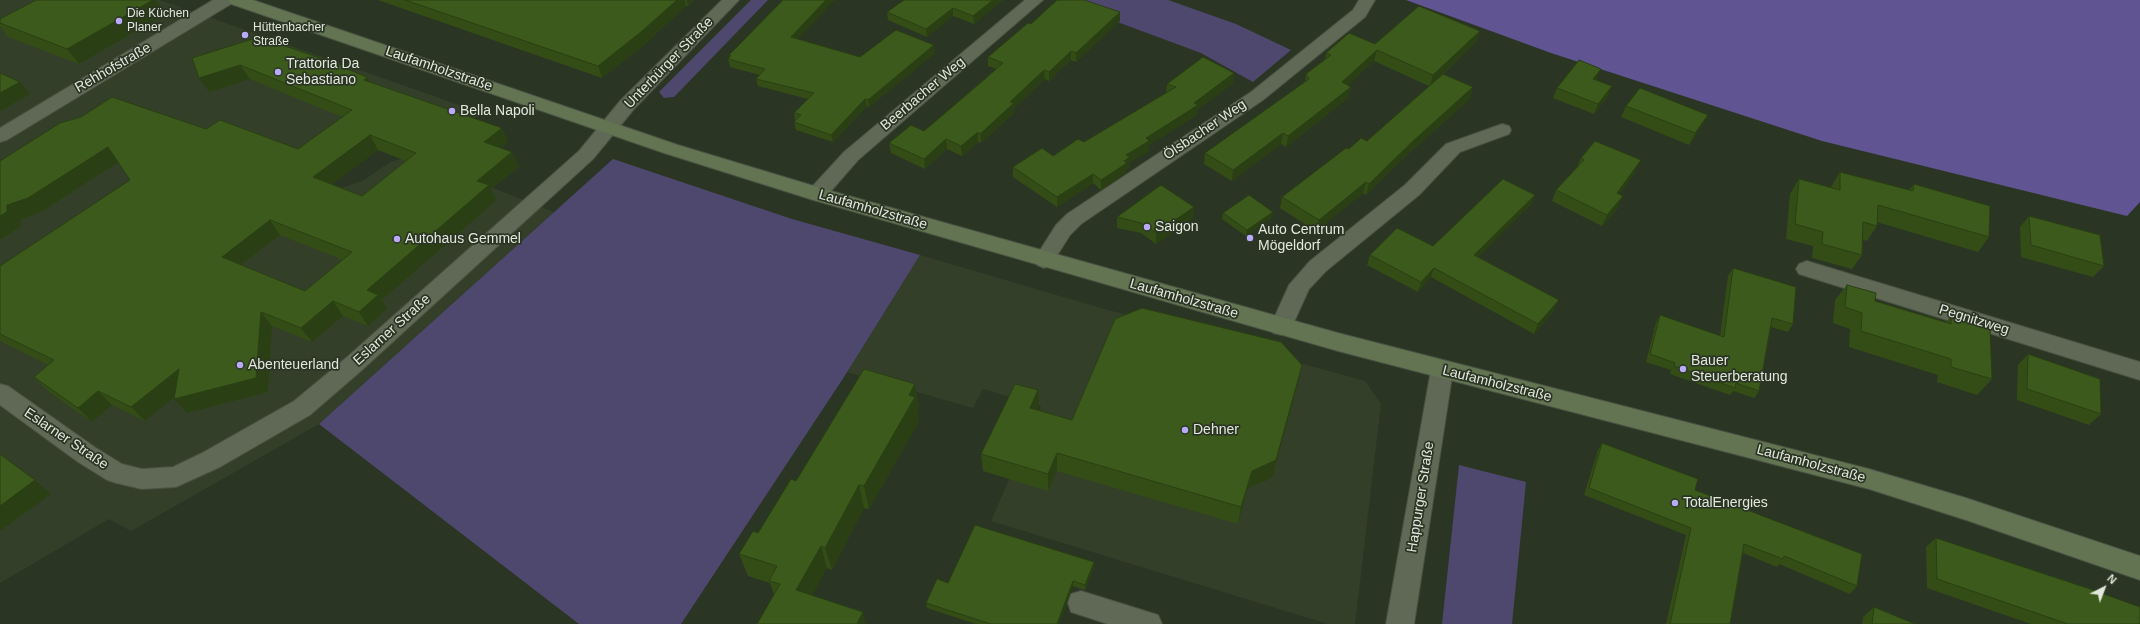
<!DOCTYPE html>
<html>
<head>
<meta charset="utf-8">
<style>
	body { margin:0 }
	#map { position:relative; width:2140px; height:624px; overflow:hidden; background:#2b3524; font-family:Helvetica,sans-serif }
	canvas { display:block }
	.north { position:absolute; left:2084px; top:568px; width:40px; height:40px; -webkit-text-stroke:3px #2b3524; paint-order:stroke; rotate:42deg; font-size:11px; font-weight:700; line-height:16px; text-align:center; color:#e1e7dc }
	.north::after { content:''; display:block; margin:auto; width:14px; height:18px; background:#e1e7dc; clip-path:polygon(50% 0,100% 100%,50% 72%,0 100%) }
</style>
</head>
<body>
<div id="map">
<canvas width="2140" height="624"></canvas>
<div class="north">N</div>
</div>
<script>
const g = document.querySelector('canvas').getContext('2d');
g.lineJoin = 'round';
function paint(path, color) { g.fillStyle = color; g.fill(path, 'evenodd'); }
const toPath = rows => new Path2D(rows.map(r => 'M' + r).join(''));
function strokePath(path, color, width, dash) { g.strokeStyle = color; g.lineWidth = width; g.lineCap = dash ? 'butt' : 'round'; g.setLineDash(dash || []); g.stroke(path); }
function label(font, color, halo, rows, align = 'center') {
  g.font = font + ' Helvetica,sans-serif'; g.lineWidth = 3.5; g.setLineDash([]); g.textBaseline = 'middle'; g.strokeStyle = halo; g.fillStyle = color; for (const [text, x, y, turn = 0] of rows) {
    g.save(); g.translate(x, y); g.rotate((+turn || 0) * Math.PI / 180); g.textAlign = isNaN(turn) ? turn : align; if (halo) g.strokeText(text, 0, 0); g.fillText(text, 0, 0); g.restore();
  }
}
paint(toPath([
	[0,0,160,0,482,113,440,144,368,117,281,167,337,190,364,180,390,162,412,156,554,212,319,424,131,531,109,519,0,583],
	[920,255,1094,306,1365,381,1381,404,1355,624,1328,624,991,521,1041,406,983,389,973,408,847,372]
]), '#343f29');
paint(toPath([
	[751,0,768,0,674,97,664,98,659,92],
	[1058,0,1168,0,1236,24,1291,50,1253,82,1201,53],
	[613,159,792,219,920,255,844,377,681,624,579,624,319,424],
	[1459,465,1526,482,1512,624,1442,624]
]), '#4e486f');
paint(toPath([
	[1406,0,2140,0,2140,202,2127,216,1822,141,1551,53]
]), '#605492');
const minor = toPath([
	[213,0,233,0,231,4,7,140,0,142,0,128,213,0],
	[722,0,739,0,634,109,593,159,362,370,310,415,220,467,176,487,142,489,116,483,107,480,78,462,0,405,0,384,8,386,96,448,122,464,142,469,173,467,202,453,294,401,346,358,579,151,620,101,722,0],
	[1025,0,1043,0,858,160,824,199,817,201,810,199,807,194,810,189,844,152,1025,0],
	[1359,0,1375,0,1365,17,1263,100,1081,224,1070,235,1051,265,1044,268,1037,265,1033,260,1037,255,1056,225,1067,214,1251,92,1353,10,1359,0],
	[1502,124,1509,126,1511,130,1509,134,1460,152,1419,195,1326,271,1309,289,1289,333,1281,335,1273,333,1270,327,1289,285,1310,261,1405,185,1446,144,1502,124],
	[1807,261,2140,362,2140,380,1799,274,1796,269,1799,264,1807,261],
	[1442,361,1450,364,1453,370,1414,624,1386,624,1431,370,1434,364,1442,361],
	[1081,591,1158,615,1162,624,1108,624,1071,612,1068,603,1071,594,1081,591]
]);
const secondary = toPath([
	[229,0,253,0,678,145,824,189,1338,333,1869,469,1966,498,2140,556,2140,580,1966,520,1869,489,1338,351,810,199,664,153,231,4,229,0]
]);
strokePath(minor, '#495142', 2);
strokePath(secondary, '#495142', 2);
paint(minor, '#5f6956');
paint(secondary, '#627452');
paint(toPath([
	[378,0,694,0,688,6,686,6,645,44,602,78],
	[1003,0,974,24,953,16,927,37,888,20,887,12],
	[1120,12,1120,21,1076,62,1071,60,1049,81,1045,79,1014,108,1014,113,981,143,978,142,962,156,947,149,925,169,891,153,889,143,924,131,996,69,988,66,988,57,1031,24],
	[165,14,79,64,8,37,0,26,0,19],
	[1480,31,1476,42,1437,80,1473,87,1470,99,1409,153,1366,195,1363,193,1316,231,1280,208,1282,197,1349,149,1367,141,1429,86,1374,61,1348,85,1351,87,1348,98,1286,147,1281,144,1232,181,1204,164,1205,153,1305,82,1306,74,1325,60,1326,53,1375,44],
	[798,39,860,57,935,53,869,107,867,106,833,142,796,130,794,122,795,121,794,113,808,99,758,86,756,79,760,75,730,67,728,59,729,57,729,55],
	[192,58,349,68,350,71,367,77,370,82,502,128,508,142,501,148,512,152,519,167,491,189,497,200,382,300,387,309,368,326,343,316,312,342,272,326,268,392,187,413,174,397,145,421,112,405,92,422,48,391,34,377,48,365,0,341,0,266,130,180,118,162,41,212,20,220,21,226,0,240,0,161,206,129,298,149,342,117,250,79,209,92],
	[378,150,406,161,362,196,332,184],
	[280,235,343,260,305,291,241,265],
	[1234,73,1233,83,1197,110,1197,115,1149,145,1149,151,1130,162,1130,167,1126,169,1126,173,1101,190,1093,183,1057,207,1013,177,1013,167,1053,156,1084,142,1166,93,1167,84],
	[1597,79,1596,80,1608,96,1594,114,1553,98,1557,88],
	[1626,106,1702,126,1689,145,1621,117],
	[1581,158,1636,171,1619,194,1618,208,1602,226,1552,201,1556,190,1577,167],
	[1840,172,1909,190,1914,184,1989,237,1978,252,1877,222,1877,226,1867,241,1862,239,1862,255,1852,269,1812,258,1813,246,1786,239,1790,194,1799,179,1831,188,1831,187],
	[1535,195,1531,204,1478,257,1555,309,1534,334,1431,277,1418,292,1367,265,1370,255,1433,246],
	[1194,207,1193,218,1156,244,1141,233,1117,228,1117,217],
	[1273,212,1272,218,1246,236,1222,219,1223,213],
	[2029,216,2104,266,2093,277,2021,257,2020,227],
	[1733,268,1793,324,1788,332,1771,327,1759,391,1754,398,1733,391,1730,395,1670,374,1671,370,1646,362,1656,323,1660,315,1720,336,1728,276],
	[1847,285,1875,301,1946,322,1951,316,1992,379,1977,395,1937,382,1938,375,1849,347,1850,329,1833,323,1835,300],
	[2028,354,2101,414,2089,425,2017,400,2018,365],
	[1298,383,1272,478,1248,488,1238,524,1057,471,1048,491,983,471,981,454,1039,408,1038,410,1072,420],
	[915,384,919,408,917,411,919,421,869,509,864,508,832,570,827,568,774,594,770,583,748,576,739,554,758,533,796,481],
	[1602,443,1695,490,1857,586,1850,594,1779,564,1777,567,1743,553,1730,624,1666,624,1686,535,1584,495,1598,450],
	[1936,538,2140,624,2031,624,1927,588,1926,547],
	[1094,567,1085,590,1073,586,1059,624,976,624,927,608,926,603,948,583],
	[1874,607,1915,624,1862,624,1863,617]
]), '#344d17');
paint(toPath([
	[153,0,156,0,165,14,79,64,67,49],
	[677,0,685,0,686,6,645,44,602,78,598,66],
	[687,0,694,0,688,6],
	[826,0,835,0,793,45,791,37],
	[993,0,1003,0,974,24,973,16],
	[953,8,953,16,927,37,926,29],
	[1120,12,1120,21,1076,62,1076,53],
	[1480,31,1476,42,1430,86,1433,75],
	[934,45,935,53,869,107,868,100],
	[1377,50,1374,61,1340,93,1342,82],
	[1071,51,1071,60,1049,81,1049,72],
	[240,65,250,79,209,92,199,78],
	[1601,69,1597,79,1589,89,1593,79],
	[1044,70,1045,79,1014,108,1014,113,981,143,980,134,1010,102],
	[1234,73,1233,83,1197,110,1197,115,1149,145,1149,151,1130,162,1130,167,1126,169,1126,173,1101,190,1101,180,1124,161,1126,155,1146,138,1194,103],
	[367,77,375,92,364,80],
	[20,82,30,94,0,111,0,93],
	[1612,86,1608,96,1594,114,1598,104],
	[1351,87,1348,98,1286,147,1288,136],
	[1473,87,1470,99,1409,153,1366,195,1369,184,1412,142],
	[865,99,867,106,833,142,831,135],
	[1708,115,1702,126,1689,145,1695,133],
	[502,128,508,142,491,156,484,142],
	[978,132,978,142,962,156,961,146],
	[1283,133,1281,144,1232,181,1233,170],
	[370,135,378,150,322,192,313,177],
	[946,139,947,149,925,169,924,159],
	[108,147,120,161,41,212,20,220,21,226,0,240,0,216,7,205],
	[512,152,519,167,491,189,497,200,382,300,387,309,368,326,359,312,367,290,477,181],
	[1641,160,1636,171,1612,205,1617,193],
	[1093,174,1093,183,1057,207,1057,197],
	[1366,182,1363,193,1316,231,1319,220],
	[1535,195,1531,204,1471,265,1474,255],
	[1623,196,1618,208,1602,226,1607,215],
	[1194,207,1193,218,1156,244,1156,233],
	[1273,212,1272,218,1246,236,1247,230],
	[270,220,280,235,233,271,222,257],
	[1434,268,1431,277,1418,292,1421,282],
	[1559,300,1555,309,1534,334,1538,324],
	[333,301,343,316,312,342,301,328],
	[261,312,272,326,268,392,187,413,174,399],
	[1302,365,1298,383,1272,478,1248,488,1238,524,1241,507,1252,471],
	[179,369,192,383,145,421,131,407],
	[915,384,919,408,917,411,919,421,869,509,864,486,909,395],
	[1038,390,1039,408,1031,425,1030,408],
	[98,391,112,405,92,422,78,408],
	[1057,453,1057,471,1048,491,1048,474],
	[35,480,51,494,0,531,0,506],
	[859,485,864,508,832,570,825,548],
	[821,546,827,568,804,611,796,590],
	[1094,562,1094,567,1085,590,1085,585],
	[1073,581,1073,586,1059,624,1057,624],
	[863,612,866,624,857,624]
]), '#2a3f13');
const building = toPath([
	[36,0,153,0,67,49,0,23,0,19,36,0],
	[405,0,677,0,641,32,598,66,405,0],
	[783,0,826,0,791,37,860,57,896,30,934,45,868,100,865,99,831,135,794,122,801,115,794,113,814,93,756,79,765,69,728,59,731,56,729,55,783,0],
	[904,0,993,0,973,16,953,8,926,29,887,12,904,0],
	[1057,0,1084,0,1120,12,1076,53,1071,51,1049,72,1044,70,1010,102,1014,103,980,134,978,132,961,146,946,139,924,159,889,143,911,125,924,131,985,79,1003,63,988,57,1028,23,1031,24,1057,0],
	[1419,6,1480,31,1433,75,1377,50,1342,82,1351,87,1288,136,1283,133,1233,170,1205,153,1309,79,1306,74,1331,55,1326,53,1349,33,1375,44,1419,6],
	[259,37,349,68,347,69,367,77,364,80,502,128,484,142,512,152,477,181,489,185,367,290,378,295,359,312,333,301,301,328,261,312,256,378,174,399,179,369,131,407,98,391,78,408,34,377,54,360,0,334,0,266,130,180,108,147,28,198,7,205,7,212,0,216,0,161,60,123,81,117,112,97,206,129,220,120,298,149,352,110,240,65,199,78,192,58,259,37],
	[370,135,416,153,362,196,313,177,370,135],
	[270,220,352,252,305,291,222,257,270,220],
	[1203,57,1234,73,1194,103,1198,105,1146,138,1149,141,1126,155,1130,157,1124,161,1127,163,1101,180,1093,174,1057,197,1013,167,1042,148,1053,156,1078,139,1084,142,1176,87,1167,84,1203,57],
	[1579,60,1601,69,1593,79,1612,86,1598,104,1557,88,1579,60],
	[0,73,20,82,0,93,0,73],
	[1443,74,1473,87,1412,142,1369,184,1366,182,1319,220,1282,197,1346,148,1349,149,1361,138,1367,141,1443,74],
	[1640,88,1708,115,1695,133,1626,106,1640,88],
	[1595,141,1641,160,1617,193,1623,196,1607,215,1556,190,1584,160,1581,158,1595,141],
	[1840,172,1913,191,1914,184,1990,206,1989,237,1878,205,1877,226,1863,222,1862,255,1822,244,1823,232,1795,224,1799,179,1840,190,1840,172],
	[1503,179,1535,195,1474,255,1559,300,1538,324,1434,268,1421,282,1370,255,1397,228,1433,246,1503,179],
	[1161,185,1194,207,1156,233,1141,223,1117,217,1161,185],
	[1249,195,1273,212,1247,230,1223,213,1249,195],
	[2029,216,2100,235,2104,266,2031,245,2029,216],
	[1733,268,1796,287,1793,324,1772,318,1759,391,1736,383,1735,388,1674,366,1675,363,1650,354,1660,315,1724,337,1733,268],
	[1847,285,1876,293,1875,301,1951,324,1951,316,1990,328,1992,379,1951,367,1951,359,1861,331,1862,313,1845,307,1847,285],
	[1142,308,1281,342,1302,365,1276,460,1252,471,1241,507,1057,453,1048,474,981,454,1015,384,1038,390,1030,408,1072,420,1115,319,1142,308],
	[2028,354,2100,379,2101,414,2027,389,2028,354],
	[864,369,915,384,909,395,915,397,864,486,859,485,825,548,821,546,796,590,863,612,857,624,757,624,780,584,769,581,777,566,739,554,753,531,758,533,791,479,796,481,864,369],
	[1602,443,1698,479,1695,490,1862,554,1857,586,1784,556,1783,559,1744,544,1730,624,1670,624,1691,528,1589,488,1602,443],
	[0,454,35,480,0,506,0,454],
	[975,525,1094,562,1085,585,1073,581,1057,624,991,624,926,603,937,579,948,583,975,525],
	[1936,538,2090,589,2140,607,2140,624,2068,624,1937,579,1936,538],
	[1874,607,1915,624,1872,624,1874,607]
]);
paint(building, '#3c5a1b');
strokePath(building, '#2a3f13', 1);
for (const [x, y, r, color] of [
	[119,21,4,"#b8abf7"],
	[245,35,4,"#b8abf7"],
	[278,72,4,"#b8abf7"],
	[452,111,4,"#b8abf7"],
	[1147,227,4,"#b8abf7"],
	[1250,238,4,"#b8abf7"],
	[397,239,4,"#b8abf7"],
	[240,365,4,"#b8abf7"],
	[1683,369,4,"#b8abf7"],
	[1185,430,4,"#b8abf7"],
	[1675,503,4,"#b8abf7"]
]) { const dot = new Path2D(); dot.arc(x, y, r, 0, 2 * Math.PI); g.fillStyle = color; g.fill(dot); strokePath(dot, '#2b3524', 1.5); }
label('12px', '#e1e7dc', '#2b3524', [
	["Die Küchen",127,14],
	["Planer",127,28],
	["Hüttenbacher",253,28],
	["Straße",253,42]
], 'left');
label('14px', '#e1e7dc', '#2b3524', [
	["Unterbürger Straße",669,63,-46],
	["Rehhofstraße",113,68,-30],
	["Laufamholzstraße",439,69,19],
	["Beerbacher Weg",923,94,-40],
	["Ölsbacher Weg",1205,130,-34],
	["Laufamholzstraße",873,210,16],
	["Laufamholzstraße",1184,299,16],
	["Pegnitzweg",1974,320,17],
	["Eslarner Straße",392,330,-42],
	["Laufamholzstraße",1497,384,14],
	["Eslarner Straße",66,439,34],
	["Laufamholzstraße",1811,464,15],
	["Happurger Straße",1421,497,-81]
]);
label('14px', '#e1e7dc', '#2b3524', [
	["Trattoria Da",286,64],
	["Sebastiano",286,80],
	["Bella Napoli",460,111],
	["Saigon",1155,227],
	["Auto Centrum",1258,230],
	["Mögeldorf",1258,246],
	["Autohaus Gemmel",405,239],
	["Bauer",1691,361],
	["Steuerberatung",1691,377],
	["Abenteuerland",248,365],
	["Dehner",1193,430],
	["TotalEnergies",1683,503]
], 'left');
</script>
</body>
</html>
